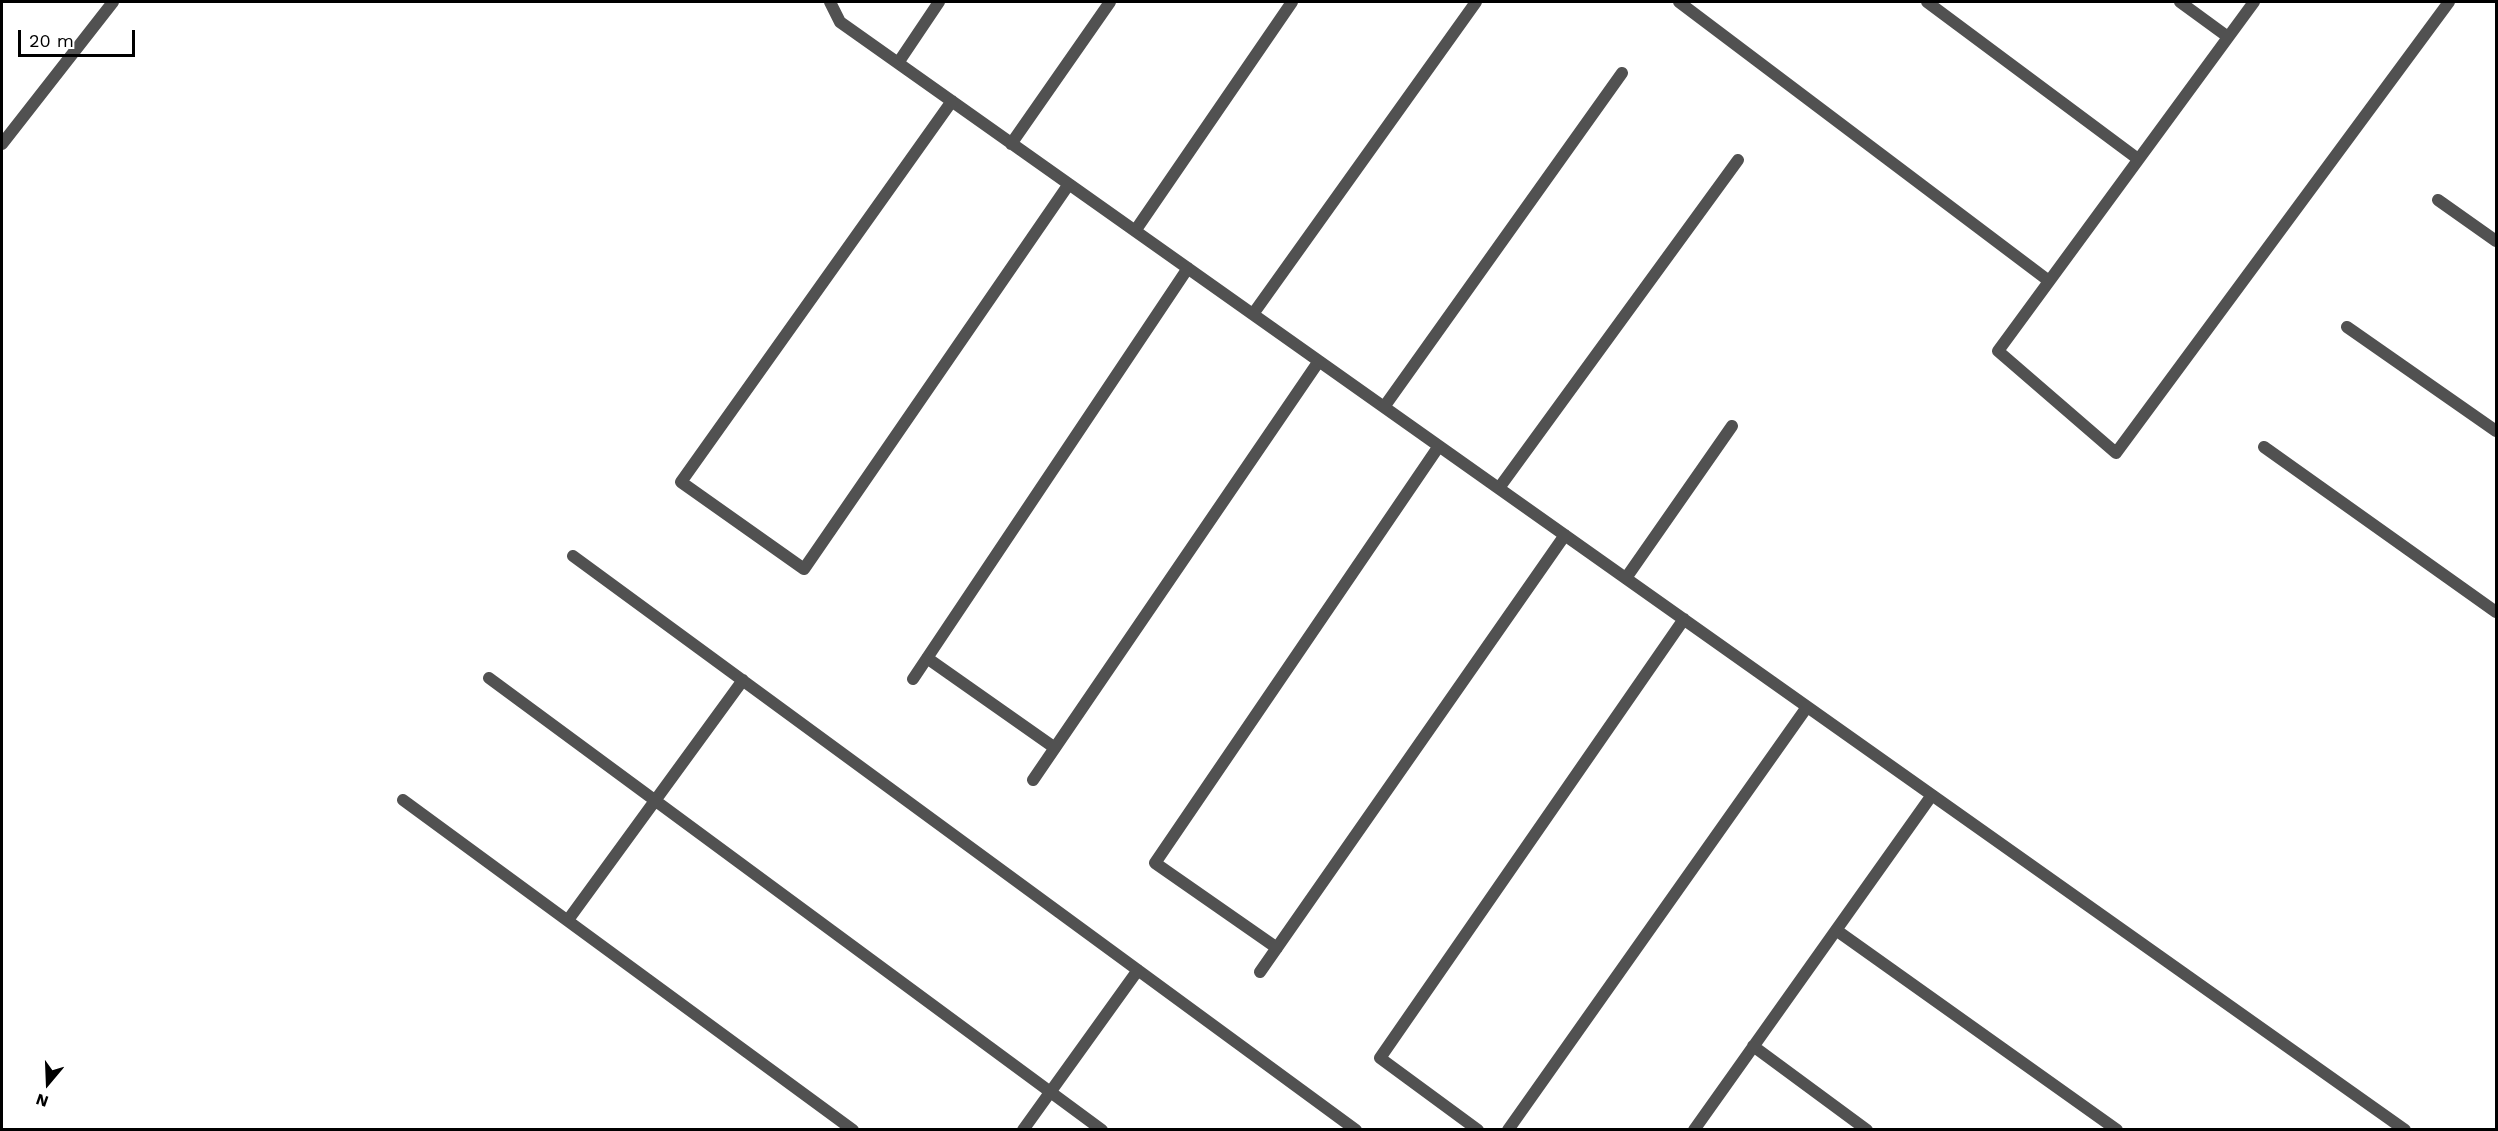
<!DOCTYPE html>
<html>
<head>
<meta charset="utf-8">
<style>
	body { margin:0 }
	#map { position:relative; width:2498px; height:1131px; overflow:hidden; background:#fff; font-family:"Work Sans",sans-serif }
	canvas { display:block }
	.frame { position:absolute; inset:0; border:3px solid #000; pointer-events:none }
	.north { position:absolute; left:18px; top:1053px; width:60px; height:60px; -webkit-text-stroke:4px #fff; paint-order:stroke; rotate:199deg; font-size:16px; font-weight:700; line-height:24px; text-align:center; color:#000 }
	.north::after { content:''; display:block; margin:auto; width:21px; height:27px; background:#000; clip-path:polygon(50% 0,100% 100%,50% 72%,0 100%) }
	.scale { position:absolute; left:18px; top:30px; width:117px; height:27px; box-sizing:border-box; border:3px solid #000; border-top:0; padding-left:8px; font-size:18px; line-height:21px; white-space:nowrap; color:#000; -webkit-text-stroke:4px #fff; paint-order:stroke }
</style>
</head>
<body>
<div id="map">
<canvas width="2498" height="1131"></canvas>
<div class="frame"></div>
<div class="north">N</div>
<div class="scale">20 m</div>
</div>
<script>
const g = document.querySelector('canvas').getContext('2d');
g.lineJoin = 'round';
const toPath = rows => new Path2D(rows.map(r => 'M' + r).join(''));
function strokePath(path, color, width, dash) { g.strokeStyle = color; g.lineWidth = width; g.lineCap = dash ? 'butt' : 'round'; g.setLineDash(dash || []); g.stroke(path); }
strokePath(toPath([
	[830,2,840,22,2405,1130],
	[1679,2,2049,281],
	[1927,2,2138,159],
	[2180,2,2228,37],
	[2254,2,1998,351,2116,453,2449,2],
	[898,63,939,2],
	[952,101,681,482,804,569,1069,184],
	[2,144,113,2],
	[1011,144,1110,2],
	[2438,200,2496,241],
	[1135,231,1292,2],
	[1253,314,1476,2],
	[2347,327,2496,431],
	[1384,407,1622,73],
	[2264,447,2496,612],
	[1499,488,1738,160],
	[573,556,1356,1130],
	[1626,578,1732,426],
	[927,658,1055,748],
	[489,678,1102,1130],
	[913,679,1188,268],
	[1033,780,1319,361],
	[403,800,853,1130],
	[568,920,743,680],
	[1836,930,2117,1130],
	[1277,948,1155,863,1439,446],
	[1260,972,1565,535],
	[1753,1046,1867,1130],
	[1023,1130,1138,970],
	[1478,1130,1380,1058,1684,619],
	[1508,1130,1807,707],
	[1694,1130,1932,795]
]), '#515151', 12);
</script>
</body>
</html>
